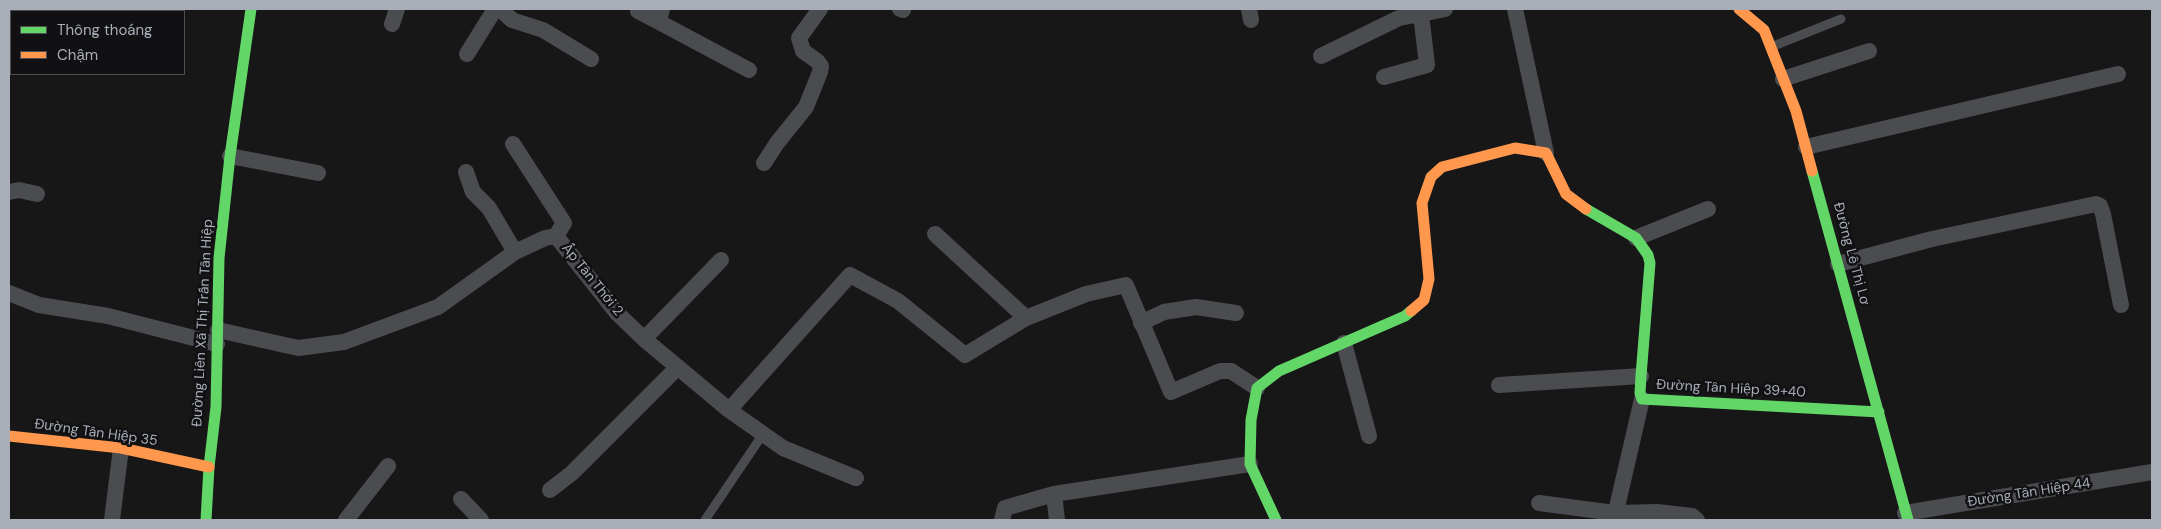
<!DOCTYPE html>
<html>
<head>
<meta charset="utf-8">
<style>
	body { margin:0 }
	#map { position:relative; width:2161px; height:529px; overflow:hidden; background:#171717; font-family:"DM Sans",sans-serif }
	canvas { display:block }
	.frame { position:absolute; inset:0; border:10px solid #a8adb8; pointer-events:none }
	.legend { position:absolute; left:10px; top:10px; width:175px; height:65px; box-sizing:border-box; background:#111113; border:1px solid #4d4f55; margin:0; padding:6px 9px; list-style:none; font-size:15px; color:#a8adb8 }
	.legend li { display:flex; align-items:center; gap:10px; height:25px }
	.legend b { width:25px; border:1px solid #4d4f55 }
</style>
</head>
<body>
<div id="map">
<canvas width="2161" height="529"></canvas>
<div class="frame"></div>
<ul class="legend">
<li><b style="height:6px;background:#63d668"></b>Thông thoáng</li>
<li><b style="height:6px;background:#ff974d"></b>Chậm</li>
</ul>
</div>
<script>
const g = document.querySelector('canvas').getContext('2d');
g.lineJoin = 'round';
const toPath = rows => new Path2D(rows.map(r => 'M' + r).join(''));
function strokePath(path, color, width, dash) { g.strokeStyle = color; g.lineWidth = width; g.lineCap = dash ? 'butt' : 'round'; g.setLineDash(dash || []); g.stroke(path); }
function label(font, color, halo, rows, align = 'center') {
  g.font = font + ' "DM Sans",sans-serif'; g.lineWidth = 5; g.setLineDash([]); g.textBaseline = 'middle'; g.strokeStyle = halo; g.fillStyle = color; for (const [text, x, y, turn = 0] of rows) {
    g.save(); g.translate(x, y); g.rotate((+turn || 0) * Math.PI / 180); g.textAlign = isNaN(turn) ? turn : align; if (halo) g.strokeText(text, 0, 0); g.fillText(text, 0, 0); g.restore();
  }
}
strokePath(toPath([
	[1771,47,1841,19],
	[705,520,763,434]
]), '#4b4c50', 9);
strokePath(toPath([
	[500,9,512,20,543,30,591,59],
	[662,9,659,22,749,70],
	[900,9,903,10],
	[1249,9,1251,20],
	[1515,9,1546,153],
	[638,11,659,22],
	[1421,14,1445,9],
	[392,24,397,9],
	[467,54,495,9],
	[1321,56,1399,18,1421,14,1427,65,1384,77],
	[1783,79,1869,51],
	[513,144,564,223,556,236],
	[1806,147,2118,74],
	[230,156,318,173],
	[764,163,777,143,806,107,820,72,821,66,817,61,803,51,799,38,820,9],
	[466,172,473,192,489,208,515,252],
	[9,192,19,190,37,194],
	[935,234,1026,318],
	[1636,238,1708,209],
	[1838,264,1932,239,2096,204,2100,206,2103,214,2121,305],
	[9,293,39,305,108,316,217,344],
	[1141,323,1164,312,1196,307,1236,313],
	[218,330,298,348,344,342,438,307,515,252,545,238,556,236,617,313,644,339,729,410,783,448,856,478],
	[644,339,721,260],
	[1344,343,1369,436],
	[1499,385,1641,376],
	[729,410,850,275,898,301,965,355,1026,318,1086,294,1126,285,1171,392,1220,371,1231,371,1257,388],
	[550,490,572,473,678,367],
	[1054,494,1057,520],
	[461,499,481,520],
	[1539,503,1615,513,1657,512,1692,516,1697,520],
	[1905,513,2152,472],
	[112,520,121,448],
	[346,520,388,466],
	[1002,520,1005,508,1054,494,1250,464],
	[1614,520,1642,399]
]), '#4b4c50', 16);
strokePath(toPath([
	[1812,171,1908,520],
	[1586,209,1636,238,1648,255,1650,263,1641,376,1640,393,1642,399,1879,412],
	[206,520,209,467,216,407,219,258,230,156,251,9],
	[1276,520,1250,464,1251,420,1257,388,1279,371,1405,316,1411,311]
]), '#63d668', 11);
strokePath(toPath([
	[1739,9,1764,30,1796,111,1812,171],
	[1411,311,1424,300,1429,279,1422,203,1431,177,1442,167,1515,148,1546,153,1566,194,1586,209],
	[9,436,121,448,209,467]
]), '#ff974d', 11);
label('14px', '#a8adb8', '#111113', [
	["Đường Lê Thị Lơ",1851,254,75],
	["Ấp Tân Thới 2",592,280,51],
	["Đường Liên Xã Thị Trấn Tân Hiệp",203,323,-87],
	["Đường Tân Hiệp 39+40",1731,389,3],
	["Đường Tân Hiệp 35",96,433,8],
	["Đường Tân Hiệp 44",2029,493,-9]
]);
</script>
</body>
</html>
